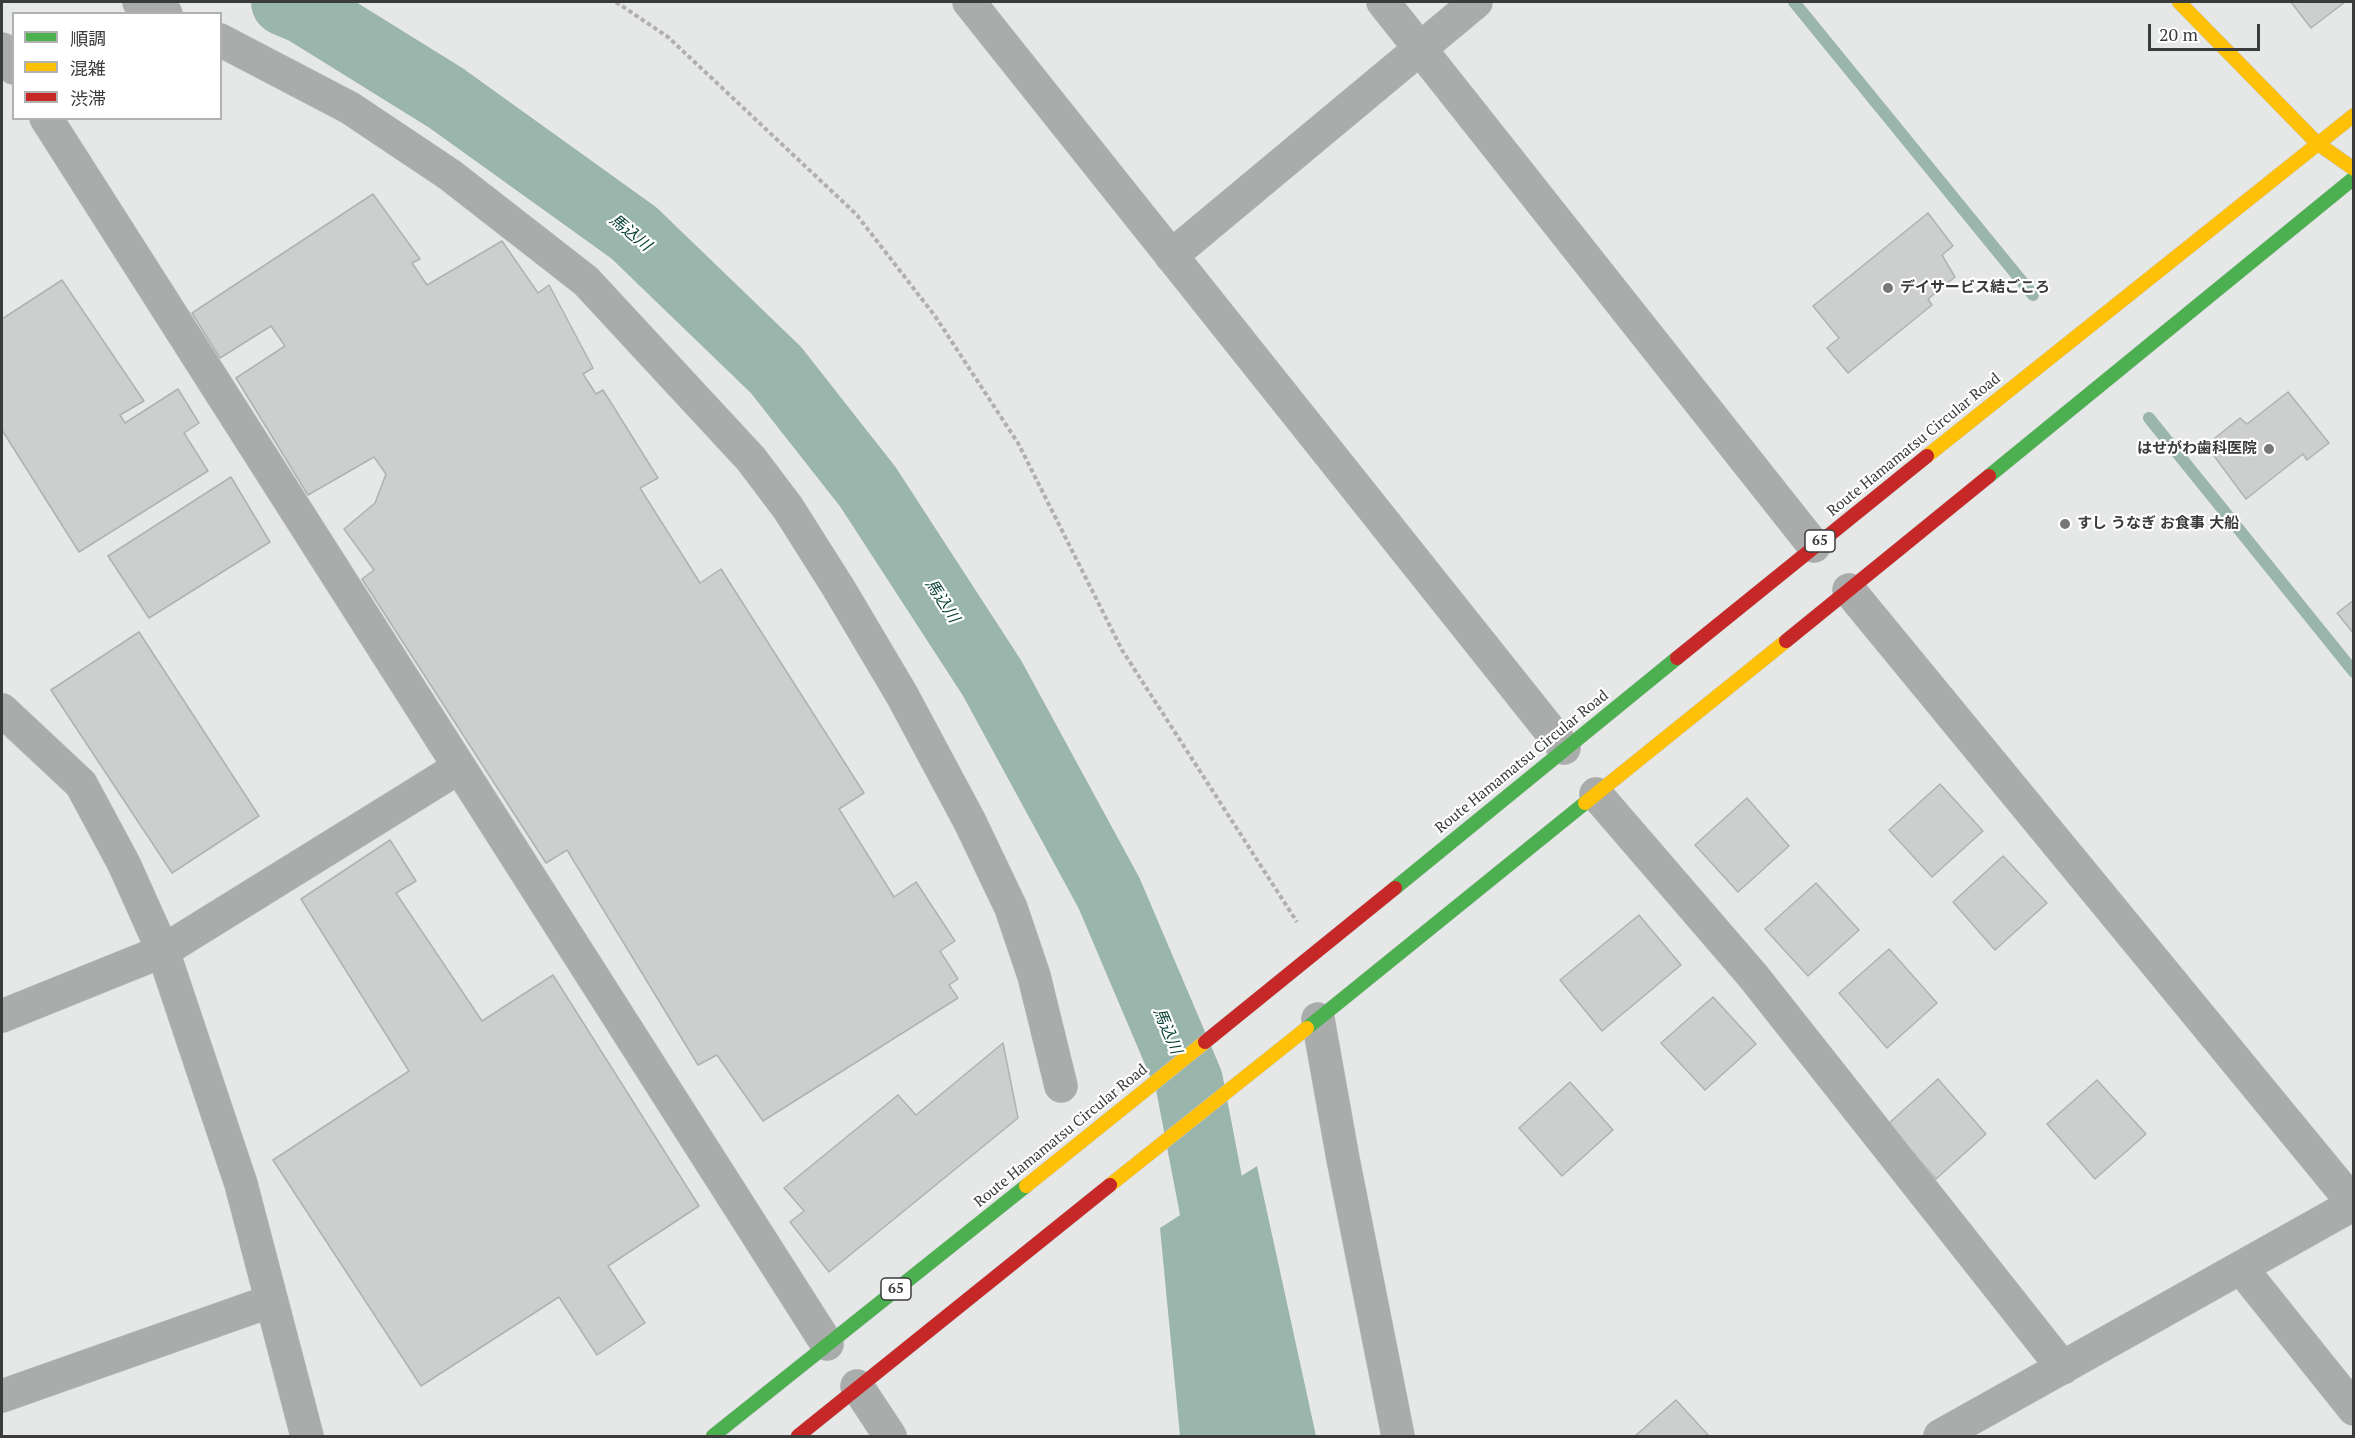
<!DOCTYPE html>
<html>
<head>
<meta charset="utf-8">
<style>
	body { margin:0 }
	#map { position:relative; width:2355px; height:1438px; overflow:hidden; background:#e6e8e7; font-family:"PT Serif","Noto Sans JP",serif }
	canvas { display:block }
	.frame { position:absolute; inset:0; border:3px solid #3a3c3b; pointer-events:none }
	.legend { position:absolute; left:12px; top:12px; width:210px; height:108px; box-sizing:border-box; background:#fff; border:2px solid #b0b1b1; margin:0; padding:8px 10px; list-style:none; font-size:18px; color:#3a3c3b }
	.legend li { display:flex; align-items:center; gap:12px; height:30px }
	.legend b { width:30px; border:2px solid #b0b1b1 }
	.scale { position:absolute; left:2148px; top:24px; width:112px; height:27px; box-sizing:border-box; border:3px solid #3a3c3b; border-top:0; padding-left:8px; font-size:18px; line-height:21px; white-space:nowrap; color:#3a3c3b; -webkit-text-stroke:4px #fff; paint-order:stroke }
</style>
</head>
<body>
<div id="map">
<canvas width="2355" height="1438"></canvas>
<div class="frame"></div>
<ul class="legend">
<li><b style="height:8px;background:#4caf50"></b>順調</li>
<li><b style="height:8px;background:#ffc107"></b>混雑</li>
<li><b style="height:8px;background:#c62828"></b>渋滞</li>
</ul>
<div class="scale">20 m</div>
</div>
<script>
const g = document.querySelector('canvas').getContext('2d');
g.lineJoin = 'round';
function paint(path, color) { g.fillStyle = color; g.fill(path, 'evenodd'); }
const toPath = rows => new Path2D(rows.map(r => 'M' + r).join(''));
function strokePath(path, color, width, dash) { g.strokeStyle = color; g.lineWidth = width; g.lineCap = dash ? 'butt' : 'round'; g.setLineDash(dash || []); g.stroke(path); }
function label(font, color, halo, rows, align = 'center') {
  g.font = font + ' "PT Serif","Noto Sans JP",serif'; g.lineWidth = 4.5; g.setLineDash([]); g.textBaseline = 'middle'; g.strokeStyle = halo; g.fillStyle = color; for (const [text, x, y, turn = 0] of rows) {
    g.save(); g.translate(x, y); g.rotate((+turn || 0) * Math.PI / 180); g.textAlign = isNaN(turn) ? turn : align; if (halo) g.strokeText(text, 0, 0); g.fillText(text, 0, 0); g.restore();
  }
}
paint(toPath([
	[1257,1166,1316,1436,1180,1436,1160,1228]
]), '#99b5ac');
strokePath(toPath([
	[1794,2,2033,295],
	[2149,418,2354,672]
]), '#99b5ac', 12);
strokePath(toPath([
	[285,2,306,11,446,98,634,233,776,370,868,487,992,678,1109,893,1189,1081,1234,1316,1248,1436]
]), '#99b5ac', 68);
const building = toPath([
	[2291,2,2345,2,2311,28,2291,2],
	[373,194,420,259,412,263,427,285,502,241,538,293,549,285,593,368,583,374,596,394,603,390,658,478,640,488,700,583,721,569,864,793,839,809,894,897,916,882,955,941,940,951,958,979,949,985,958,998,763,1121,717,1055,698,1065,567,850,546,863,362,579,374,570,344,529,375,503,386,474,374,457,308,495,236,378,285,346,271,326,220,358,192,313,373,194],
	[1928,213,1953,246,1942,255,1955,277,1928,299,1932,305,1848,373,1827,348,1839,338,1813,306,1928,213],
	[62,280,144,401,120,415,125,423,178,389,199,423,184,433,208,471,79,552,2,430,2,319,62,280],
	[2288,392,2329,443,2307,460,2303,454,2246,499,2212,453,2222,445,2215,438,2240,418,2247,424,2288,392],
	[231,477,270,542,149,618,108,556,231,477],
	[2354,600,2354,634,2337,613,2354,600],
	[139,632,259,816,172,873,51,690,139,632],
	[1940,784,1983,831,1932,877,1889,830,1940,784],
	[1747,798,1789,846,1738,892,1695,845,1747,798],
	[390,840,416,881,396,893,482,1021,553,975,699,1206,608,1266,645,1323,597,1355,559,1297,421,1386,273,1160,409,1071,301,899,390,840],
	[2003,856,2047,903,1995,950,1953,902,2003,856],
	[1816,883,1859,930,1808,976,1765,929,1816,883],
	[1639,915,1681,965,1602,1031,1560,980,1639,915],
	[1889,949,1937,1003,1887,1048,1839,993,1889,949],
	[1713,997,1756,1044,1705,1090,1661,1043,1713,997],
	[1003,1043,1018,1118,829,1272,790,1222,804,1211,784,1188,898,1095,916,1115,1003,1043],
	[1938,1079,1986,1134,1936,1179,1888,1124,1938,1079],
	[2097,1080,2146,1134,2095,1179,2047,1124,2097,1080],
	[1570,1082,1613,1130,1562,1176,1519,1128,1570,1082],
	[1676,1400,1709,1436,1635,1436,1676,1400]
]);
paint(building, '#cdcfce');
strokePath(building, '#b0b2b1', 1.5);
const street = toPath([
	[139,2,166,14],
	[969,2,1564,748],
	[1383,2,1814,546],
	[220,40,350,108,450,175,586,281,751,459,788,508,838,587,902,695,970,822,1011,908,1034,976,1061,1086],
	[2,49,14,68],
	[46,118,827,1344],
	[1171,256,1476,2],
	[1849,590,2354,1204],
	[2,710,81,784,124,864,163,951,241,1184,307,1436],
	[1596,794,1753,976,2063,1368],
	[2,1016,163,951,458,768],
	[1318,1019,1343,1159,1398,1436],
	[2241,1268,2354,1409],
	[857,1386,890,1436],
	[2,1396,271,1301],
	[1940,1436,2354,1204]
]);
const fast = toPath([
	[1989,476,2354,178],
	[1395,888,1677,658],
	[1307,1028,1585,803],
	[713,1436,1026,1186]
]);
const slow = toPath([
	[2179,2,2317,143,2354,169],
	[1927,456,2354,115],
	[1585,803,1786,641],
	[1110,1185,1307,1028],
	[1026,1186,1205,1042]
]);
const jam = toPath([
	[1786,641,1989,476],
	[1677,658,1927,456],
	[1205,1042,1395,888],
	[798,1436,1110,1185]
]);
strokePath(street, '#c4c6c5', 34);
strokePath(fast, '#c4c6c5', 15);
strokePath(slow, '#c4c6c5', 15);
strokePath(jam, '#c4c6c5', 15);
strokePath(toPath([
	[616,2,668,37,856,214,935,316,1018,443,1122,650,1297,922]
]), '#b0b0af', 4, [4.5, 3]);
strokePath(street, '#aaabab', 33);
strokePath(fast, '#4caf50', 14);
strokePath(slow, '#ffc107', 14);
strokePath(jam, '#c62828', 14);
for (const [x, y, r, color] of [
	[1888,288,6,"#767877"],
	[2269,449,6,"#767877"],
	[2065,524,6,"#767877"]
]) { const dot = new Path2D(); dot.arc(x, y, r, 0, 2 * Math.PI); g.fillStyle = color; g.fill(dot); strokePath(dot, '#fff', 2); }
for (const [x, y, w] of [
	[1820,541,30],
	[896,1289,30]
]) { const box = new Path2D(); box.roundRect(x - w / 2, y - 11, w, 22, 4.5); g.fillStyle = '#fff'; g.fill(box); strokePath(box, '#3a3c3b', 1.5); }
label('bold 14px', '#3a3c3b', null, [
	["65",1820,541],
	["65",896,1289]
]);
label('bold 15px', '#3a3c3b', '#fff', [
	["デイサービス結ごころ",1900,288],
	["はせがわ歯科医院",2257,449,"right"],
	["すし うなぎ お食事 大船",2077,524]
], 'left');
label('15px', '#3a3c3b', '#fff', [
	["Route Hamamatsu Circular Road",1914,445,-39],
	["Route Hamamatsu Circular Road",1522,762,-39],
	["Route Hamamatsu Circular Road",1061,1136,-39]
]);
label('italic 16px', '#074133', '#fff', [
	["馬込川",630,233,39],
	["馬込川",942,601,57],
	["馬込川",1167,1031,67]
]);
</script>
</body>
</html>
